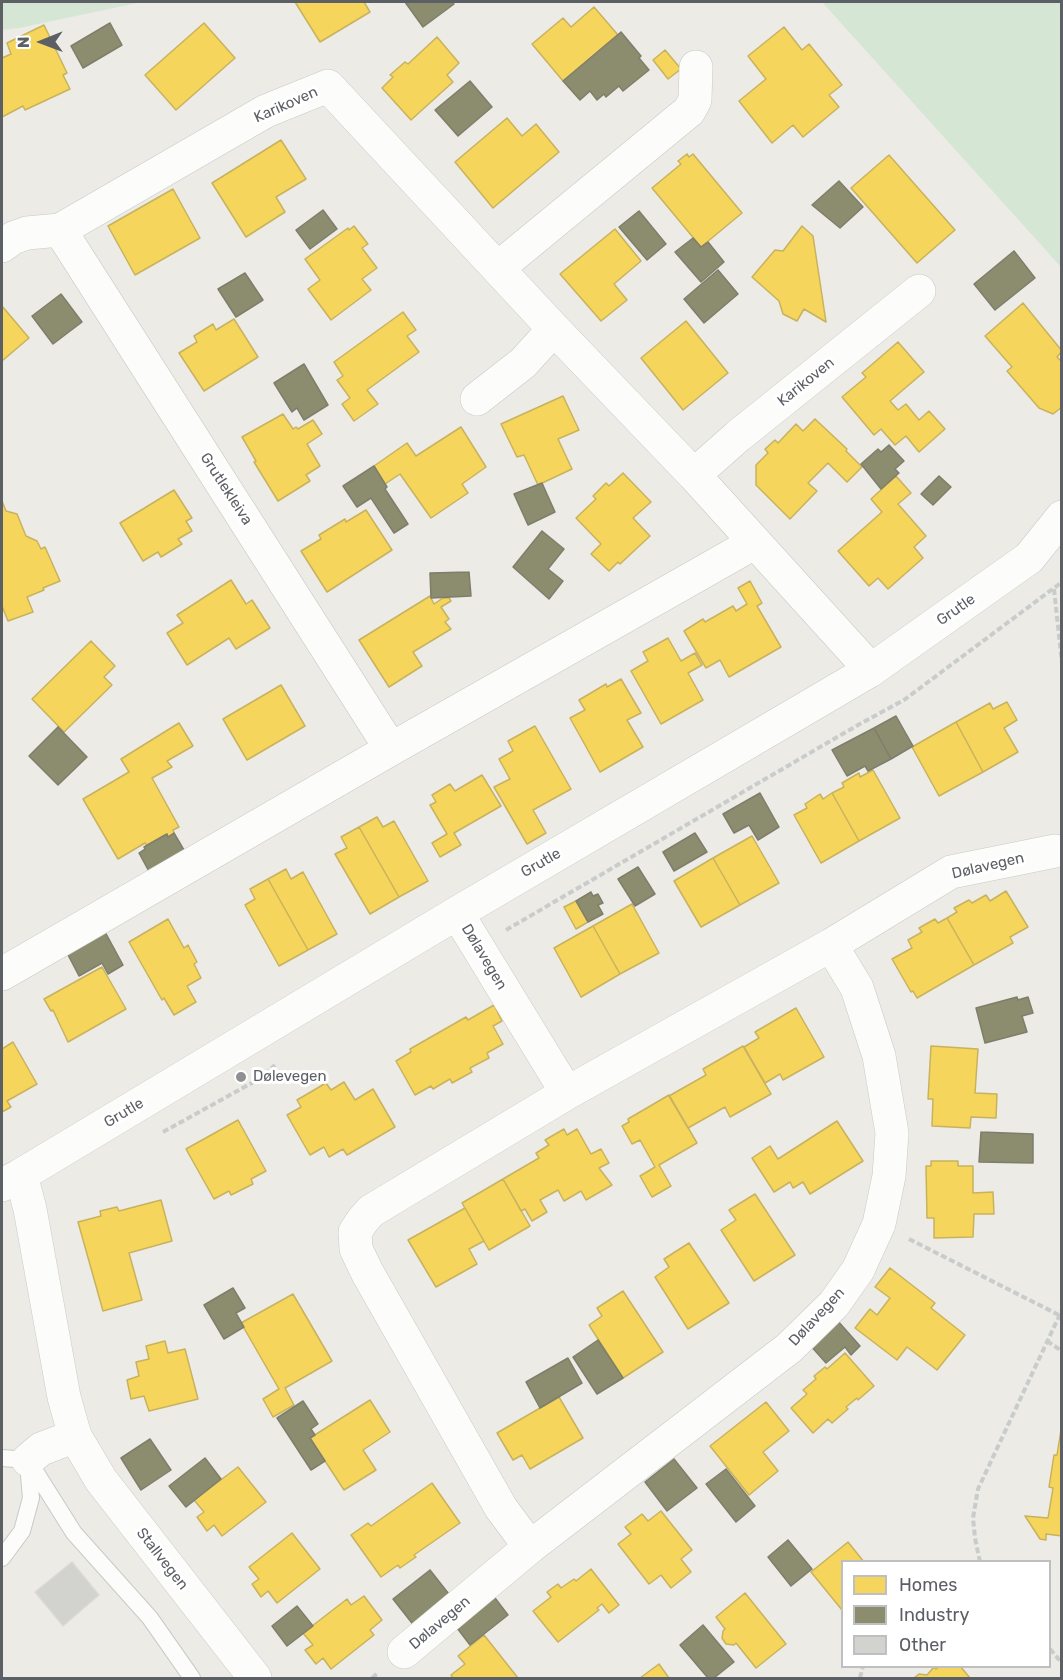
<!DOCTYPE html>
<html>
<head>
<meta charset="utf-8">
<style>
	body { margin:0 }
	#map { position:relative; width:1063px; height:1680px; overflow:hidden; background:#ecebe6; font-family:Rubik,sans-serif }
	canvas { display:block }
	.frame { position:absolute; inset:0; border:3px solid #5c5f64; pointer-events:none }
	.legend { position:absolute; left:841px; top:1560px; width:210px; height:108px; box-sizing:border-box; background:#fff; border:2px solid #bebfc1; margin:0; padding:8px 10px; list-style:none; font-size:18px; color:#5c5f64 }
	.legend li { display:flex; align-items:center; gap:12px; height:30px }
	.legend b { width:30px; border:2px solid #bebfc1 }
	.north { position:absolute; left:12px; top:12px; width:60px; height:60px; -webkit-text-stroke:4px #fff; paint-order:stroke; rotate:269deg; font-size:16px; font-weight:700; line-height:24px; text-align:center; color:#5c5f64 }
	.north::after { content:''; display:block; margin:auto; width:21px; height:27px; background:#5c5f64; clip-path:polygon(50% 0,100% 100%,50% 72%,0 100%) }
</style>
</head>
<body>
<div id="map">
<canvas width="1063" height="1680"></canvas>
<div class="frame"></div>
<ul class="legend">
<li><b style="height:16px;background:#f6d55c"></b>Homes</li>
<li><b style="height:16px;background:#8c8c6e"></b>Industry</li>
<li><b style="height:16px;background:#d2d2cf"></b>Other</li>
</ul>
<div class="north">N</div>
</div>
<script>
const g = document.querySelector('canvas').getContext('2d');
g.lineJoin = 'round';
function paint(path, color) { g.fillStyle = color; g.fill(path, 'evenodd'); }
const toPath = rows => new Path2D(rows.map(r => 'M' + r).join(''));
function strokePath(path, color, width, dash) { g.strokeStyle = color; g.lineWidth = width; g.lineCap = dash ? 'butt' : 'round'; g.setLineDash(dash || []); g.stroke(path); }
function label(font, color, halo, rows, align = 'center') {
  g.font = font + ' Rubik,sans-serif'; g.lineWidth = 6; g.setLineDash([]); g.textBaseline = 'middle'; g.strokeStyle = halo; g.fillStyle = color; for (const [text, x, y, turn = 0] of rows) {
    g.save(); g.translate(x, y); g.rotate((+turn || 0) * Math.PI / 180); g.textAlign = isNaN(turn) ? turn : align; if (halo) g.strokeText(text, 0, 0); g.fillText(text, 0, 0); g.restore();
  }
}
paint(toPath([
	[2,2,142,2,19,28,2,30],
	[822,2,1061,2,1061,267]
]), '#d5e7d4');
const homes = toPath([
	[295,2,364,2,370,12,320,42,295,2],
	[594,7,618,35,563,81,532,44,563,18,571,27,594,7],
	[204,23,235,58,176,110,145,75,204,23],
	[44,25,67,73,63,75,70,89,25,110,23,106,2,117,2,58,11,54,7,43,44,25],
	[784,27,802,50,809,44,842,85,829,95,839,107,803,137,793,125,772,143,739,101,766,79,748,56,784,27],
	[437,37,459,63,447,75,453,82,411,120,382,88,393,77,390,75,405,62,408,64,437,37],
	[665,50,681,69,668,79,653,60,665,50],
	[507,118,522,136,536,124,559,152,493,208,455,162,507,118],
	[281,140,306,179,276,197,285,212,246,237,212,183,281,140],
	[687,154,689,157,693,154,742,213,701,247,652,188,681,164,678,161,687,154],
	[889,155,955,230,917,263,851,188,889,155],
	[173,189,200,238,135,275,108,226,173,189],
	[354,226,368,244,362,248,377,268,362,279,371,290,331,320,308,289,320,280,305,259,348,228,349,230,354,226],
	[802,226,813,236,826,322,804,309,797,321,783,314,779,301,752,277,775,250,783,251,802,226],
	[615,229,641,261,614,284,627,300,601,321,560,274,615,229],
	[1023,303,1062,351,1057,357,1062,362,1062,407,1053,414,1039,408,1007,371,1012,367,985,336,1023,303],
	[2,306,29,338,2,361,2,306],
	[403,312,416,330,407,336,419,352,367,390,378,404,354,421,342,404,350,398,337,380,343,376,334,362,403,312],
	[234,319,258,357,204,391,179,353,197,342,194,336,213,324,216,330,234,319],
	[686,321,728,373,683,410,641,358,686,321],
	[898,342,924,372,890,401,898,410,906,404,919,420,929,411,945,429,919,452,906,436,895,445,881,429,874,435,842,397,866,377,862,373,898,342],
	[563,396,579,430,558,439,572,469,538,485,524,455,517,457,501,424,563,396],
	[283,414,293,429,296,427,298,429,313,420,322,434,307,444,320,466,306,475,310,481,278,501,254,462,256,461,242,437,283,414],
	[815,419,847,449,846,451,862,467,847,482,828,463,808,483,817,491,790,519,756,485,756,465,768,453,765,449,775,440,778,443,796,424,803,431,815,419],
	[461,427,486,467,462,484,468,493,431,518,400,474,385,484,374,466,407,443,416,456,461,427],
	[623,473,651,502,633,518,650,536,620,564,618,562,609,571,591,554,601,544,576,518,596,499,593,496,606,483,609,486,623,473],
	[896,476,911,493,898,504,926,536,914,547,923,558,888,589,878,578,869,586,838,551,882,512,871,499,896,476],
	[174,490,192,518,186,521,192,531,178,539,182,544,161,557,158,552,143,561,120,523,174,490],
	[2,501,6,511,17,514,26,536,37,541,41,549,45,547,60,581,43,588,44,590,27,597,33,612,8,621,2,606,2,501],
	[366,510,392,550,327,592,301,551,321,539,319,535,345,519,346,522,366,510],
	[231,580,246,604,252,600,270,628,236,649,229,638,187,665,167,633,183,623,177,615,231,580],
	[750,581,762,603,757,606,781,647,729,677,720,660,706,668,684,631,703,619,705,622,733,606,736,611,747,604,738,588,750,581],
	[430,596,434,604,443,598,449,598,451,601,441,607,449,619,445,622,451,629,413,652,422,666,389,687,359,640,430,596],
	[668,638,681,661,695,653,702,665,688,673,703,700,661,724,631,671,648,661,643,652,668,638],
	[91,641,115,666,104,677,112,685,64,732,32,699,91,641],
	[621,679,641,713,627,720,643,747,600,772,570,718,585,710,579,700,606,684,607,687,621,679],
	[281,685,305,726,247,760,223,719,281,685],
	[1007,702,1017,720,1004,728,1018,752,983,772,956,722,990,703,993,709,1007,702],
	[956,722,983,772,939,796,912,747,956,722],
	[179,723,193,746,167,761,172,767,152,778,179,827,173,830,174,833,168,837,167,834,147,845,145,843,118,859,83,799,129,772,121,759,179,723],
	[535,726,571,789,533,810,546,833,527,844,494,787,510,779,499,759,513,751,508,741,535,726],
	[873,770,900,818,859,841,832,793,844,787,842,783,859,773,860,777,873,770],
	[482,775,501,806,454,833,461,845,440,857,432,843,447,834,430,805,436,802,432,795,450,784,455,791,482,775],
	[832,793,859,841,821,863,794,815,807,808,805,804,820,794,823,799,832,793],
	[377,817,383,827,394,821,428,881,399,897,359,827,377,817],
	[359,827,399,897,370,914,335,854,347,848,341,837,359,827],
	[752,836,779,883,740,905,713,858,752,836],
	[713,858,740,905,701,927,674,881,713,858],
	[286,869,291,879,303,872,337,934,308,950,268,879,286,869],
	[268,879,308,950,279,966,245,905,255,899,250,889,268,879],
	[1006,891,1028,927,1010,937,1013,943,974,965,947,918,957,912,954,908,969,900,972,903,986,895,990,901,1006,891],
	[576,901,588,922,576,929,564,907,576,901],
	[632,904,659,953,620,974,593,926,632,904],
	[947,918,974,965,917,998,913,991,911,992,892,959,912,948,908,940,922,932,919,928,935,919,938,923,947,918],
	[168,919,184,948,188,945,197,962,194,964,201,978,187,986,196,1002,174,1015,164,998,162,1000,129,942,168,919],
	[593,926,620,974,581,997,554,948,593,926],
	[102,967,126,1009,68,1042,53,1010,51,1011,44,999,102,967],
	[494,1005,502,1021,493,1026,503,1044,487,1053,489,1058,470,1068,472,1072,452,1083,450,1079,433,1089,431,1086,415,1095,396,1061,411,1052,410,1049,466,1017,468,1020,494,1005],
	[796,1008,824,1057,783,1080,780,1074,765,1083,744,1047,759,1038,755,1032,796,1008],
	[13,1042,37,1084,7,1101,11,1107,2,1112,2,1049,13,1042],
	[743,1046,771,1094,730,1117,725,1107,688,1128,669,1096,706,1075,703,1069,743,1046],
	[931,1046,978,1049,975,1093,997,1094,996,1118,971,1117,970,1128,932,1126,933,1099,928,1099,931,1046],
	[344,1082,355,1100,373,1089,395,1127,347,1155,343,1149,329,1157,324,1147,310,1155,287,1115,301,1107,297,1100,326,1083,331,1090,344,1082],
	[669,1095,697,1143,659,1165,671,1186,652,1197,640,1176,655,1167,640,1140,632,1144,622,1126,629,1122,628,1119,669,1095],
	[238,1120,266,1171,251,1179,253,1184,231,1195,229,1191,214,1199,186,1149,238,1120],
	[837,1121,863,1161,810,1194,803,1182,793,1188,790,1182,774,1192,752,1158,770,1146,778,1159,837,1121],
	[564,1129,567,1135,577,1129,591,1154,601,1149,609,1163,599,1168,612,1185,586,1200,581,1191,564,1201,558,1190,540,1200,547,1212,532,1221,525,1209,521,1211,503,1179,539,1158,536,1153,549,1145,545,1140,564,1129],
	[931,1161,958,1161,958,1166,973,1166,973,1193,993,1192,994,1214,974,1214,973,1237,934,1238,934,1218,927,1218,926,1166,931,1166,931,1161],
	[503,1179,530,1226,489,1250,462,1203,503,1179],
	[755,1194,795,1255,754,1281,721,1230,736,1220,729,1210,755,1194],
	[161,1200,172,1241,129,1253,142,1300,103,1311,78,1222,101,1216,100,1211,117,1207,119,1211,161,1200],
	[465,1208,484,1241,469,1249,477,1264,436,1287,408,1240,465,1208],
	[689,1243,729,1303,688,1329,655,1277,669,1267,664,1259,689,1243],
	[890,1268,935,1303,931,1308,965,1335,937,1370,907,1347,897,1360,855,1328,870,1309,877,1315,890,1298,875,1287,890,1268],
	[623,1291,663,1352,623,1378,589,1325,602,1316,597,1308,623,1291],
	[293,1294,332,1361,285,1388,294,1405,273,1417,263,1399,279,1389,241,1323,293,1294],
	[165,1341,168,1353,185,1349,198,1399,149,1411,144,1396,131,1399,127,1380,139,1376,136,1362,149,1359,146,1346,165,1341],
	[845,1353,874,1386,858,1400,857,1398,846,1407,848,1409,832,1423,828,1419,813,1433,791,1408,807,1394,803,1390,816,1379,814,1376,825,1367,827,1369,845,1353],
	[559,1397,583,1438,530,1469,522,1455,513,1460,497,1433,559,1397],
	[370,1400,390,1432,363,1450,376,1470,344,1490,310,1438,370,1400],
	[766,1402,789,1431,763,1452,778,1471,749,1495,710,1446,766,1402],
	[1061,1430,1062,1536,1046,1534,1046,1540,1040,1539,1025,1516,1048,1518,1053,1488,1049,1487,1054,1455,1057,1455,1061,1430],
	[238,1467,266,1502,222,1536,214,1525,207,1531,197,1517,204,1512,194,1500,238,1467],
	[432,1483,460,1523,414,1555,416,1557,400,1568,398,1565,381,1577,351,1535,368,1523,371,1526,432,1483],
	[661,1511,692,1550,681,1559,691,1572,671,1588,661,1575,649,1584,618,1544,631,1534,625,1527,642,1514,648,1521,661,1511],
	[292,1533,320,1569,277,1603,268,1591,261,1597,252,1584,259,1579,249,1567,292,1533],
	[848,1542,864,1562,842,1562,842,1610,811,1572,848,1542],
	[591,1569,619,1605,609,1613,602,1604,597,1608,599,1610,558,1642,533,1611,551,1597,547,1592,558,1584,561,1588,574,1579,576,1581,591,1569],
	[745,1593,786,1644,756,1668,736,1643,734,1645,726,1644,722,1638,723,1631,725,1629,716,1617,745,1593],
	[364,1596,382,1620,370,1630,374,1635,331,1669,323,1658,316,1664,305,1650,313,1645,303,1633,347,1599,351,1605,364,1596],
	[484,1635,518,1678,453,1678,451,1675,465,1664,458,1656,484,1635],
	[659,1664,669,1678,640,1678,659,1664],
	[940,1666,960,1666,970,1678,914,1678,919,1674,927,1675,934,1667,936,1669,940,1666]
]);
paint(homes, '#f6d55c');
strokePath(homes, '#c8b25e', 1.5);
const industry = toPath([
	[405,2,452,2,454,4,423,27,405,2],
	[110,23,122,45,83,68,71,46,110,23],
	[621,32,641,56,639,58,649,70,623,91,619,86,606,97,604,94,597,100,590,91,580,100,563,81,621,32],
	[470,81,492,107,458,136,435,110,470,81],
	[839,181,863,207,840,228,812,205,839,181],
	[323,210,337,229,310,249,296,230,323,210],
	[639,211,666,244,647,260,619,227,639,211],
	[693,238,701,247,708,242,724,262,701,282,675,252,693,238],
	[1014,251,1035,278,995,310,974,284,1014,251],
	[718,270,738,294,704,323,684,299,718,270],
	[245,273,263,300,236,317,218,289,245,273],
	[61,294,82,322,53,344,32,316,61,294],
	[304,364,328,405,304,420,297,408,292,412,274,383,304,364],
	[889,445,904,461,895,469,899,473,881,489,861,464,878,449,881,452,889,445],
	[374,466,387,487,385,489,408,524,394,533,371,498,357,507,343,486,374,466],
	[939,476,951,487,933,505,921,494,939,476],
	[542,483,555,512,528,525,514,494,542,483],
	[542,531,564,549,548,569,563,581,549,599,513,567,542,531],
	[469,572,471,596,431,598,430,573,469,572],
	[896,716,913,746,891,759,874,728,896,716],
	[58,727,87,757,58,785,29,756,58,727],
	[874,728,891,759,868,771,865,766,847,776,832,750,874,728],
	[760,793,779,827,758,840,749,825,734,833,723,814,760,793],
	[174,833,188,857,152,877,139,853,145,849,144,847,167,834,168,837,174,833],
	[695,833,707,852,674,871,663,852,695,833],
	[638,867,655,894,635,906,618,879,638,867],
	[591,892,593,896,598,894,603,903,598,905,603,914,588,922,576,901,591,892],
	[104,930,123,965,108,974,102,963,79,976,66,951,104,930],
	[1017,997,1018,1000,1028,997,1033,1013,1022,1016,1027,1032,985,1043,976,1008,1017,997],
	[981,1132,1033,1134,1033,1163,979,1162,981,1132],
	[233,1288,245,1308,236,1313,244,1327,224,1339,204,1305,233,1288],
	[837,1320,860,1346,851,1355,845,1347,826,1363,809,1344,837,1320],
	[598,1340,623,1378,597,1394,573,1357,598,1340],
	[568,1358,582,1383,540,1408,526,1382,568,1358],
	[303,1401,318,1424,311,1429,315,1435,310,1438,325,1461,311,1470,277,1418,303,1401],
	[150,1439,171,1470,141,1490,121,1458,150,1439],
	[205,1458,221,1479,186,1507,169,1486,205,1458],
	[674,1459,697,1488,667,1511,645,1482,674,1459],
	[726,1469,755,1506,736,1522,706,1484,726,1469],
	[788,1540,812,1569,791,1586,768,1557,788,1540],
	[430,1570,452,1598,415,1627,393,1599,430,1570],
	[492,1594,508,1615,470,1645,454,1624,492,1594],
	[297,1606,313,1626,287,1646,272,1626,297,1606],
	[703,1625,734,1662,714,1678,708,1678,680,1645,703,1625]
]);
paint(industry, '#8c8c6e');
strokePath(industry, '#7e7e6b', 1.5);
const building = toPath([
	[72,1562,99,1595,63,1626,35,1592,72,1562]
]);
paint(building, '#d2d2cf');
strokePath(building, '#dbdad6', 1.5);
const service = toPath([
	[2,1458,28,1460],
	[28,1460,74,1533,150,1618,192,1678],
	[2,1558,22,1531,31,1498,28,1464]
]);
const minor = toPath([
	[60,230,391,749],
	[2,246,13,238,27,233,60,230,266,111,328,86,554,329,694,475,871,670],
	[498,268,689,111,695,100,696,67],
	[477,399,523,363,554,329],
	[694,475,738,436,919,291],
	[457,913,567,1093],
	[831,945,857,988,879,1056,892,1133,889,1176,879,1224,858,1270,834,1304,789,1348,530,1547,501,1508,367,1272,356,1249,355,1232,363,1220,371,1211,567,1093,831,945,951,872,1055,851],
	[2,974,391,749,754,543],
	[2,1185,21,1175],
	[28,1460,41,1449,75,1436],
	[404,1652,530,1547]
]);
const tertiary = toPath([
	[255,1678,101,1480,75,1436,64,1397,30,1209,21,1175,457,913,871,670,1029,558,1062,517]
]);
strokePath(service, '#c8c9c8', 18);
strokePath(minor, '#c8c9c8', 34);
strokePath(tertiary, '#c8c9c8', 34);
strokePath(toPath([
	[1054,589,1062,663],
	[506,930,858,725,904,700,1062,582],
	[163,1132,259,1079,275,1065],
	[909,1239,1059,1315],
	[1047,1341,1062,1351],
	[980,1562,975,1538,973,1518,978,1489,1062,1310],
	[1050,1649,1062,1663],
	[372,1678,378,1673],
	[860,1678,863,1666]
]), '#c8ccca', 4, [6, 3]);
strokePath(service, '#fcfcfb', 16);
strokePath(minor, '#fcfcfb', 33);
strokePath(tertiary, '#fcfcfb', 33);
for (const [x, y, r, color] of [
	[241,1077,6,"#8e9092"]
]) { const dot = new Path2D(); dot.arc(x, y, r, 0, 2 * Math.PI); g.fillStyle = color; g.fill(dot); strokePath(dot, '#fff', 2); }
label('15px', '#5c5f64', '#fff', [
	["Karikoven",286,105,-24],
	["Karikoven",806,382,-39],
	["Grutlekleiva",226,489,57],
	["Grutle",956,610,-35],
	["Grutle",541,863,-30],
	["Dølavegen",988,866,-13],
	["Dølavegen",484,957,59],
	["Grutle",124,1113,-31],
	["Dølavegen",817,1317,-47],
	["Stallvegen",162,1559,52],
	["Dølavegen",440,1623,-40]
]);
label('15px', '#5c5f64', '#fff', [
	["Dølevegen",253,1077]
], 'left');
</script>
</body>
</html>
